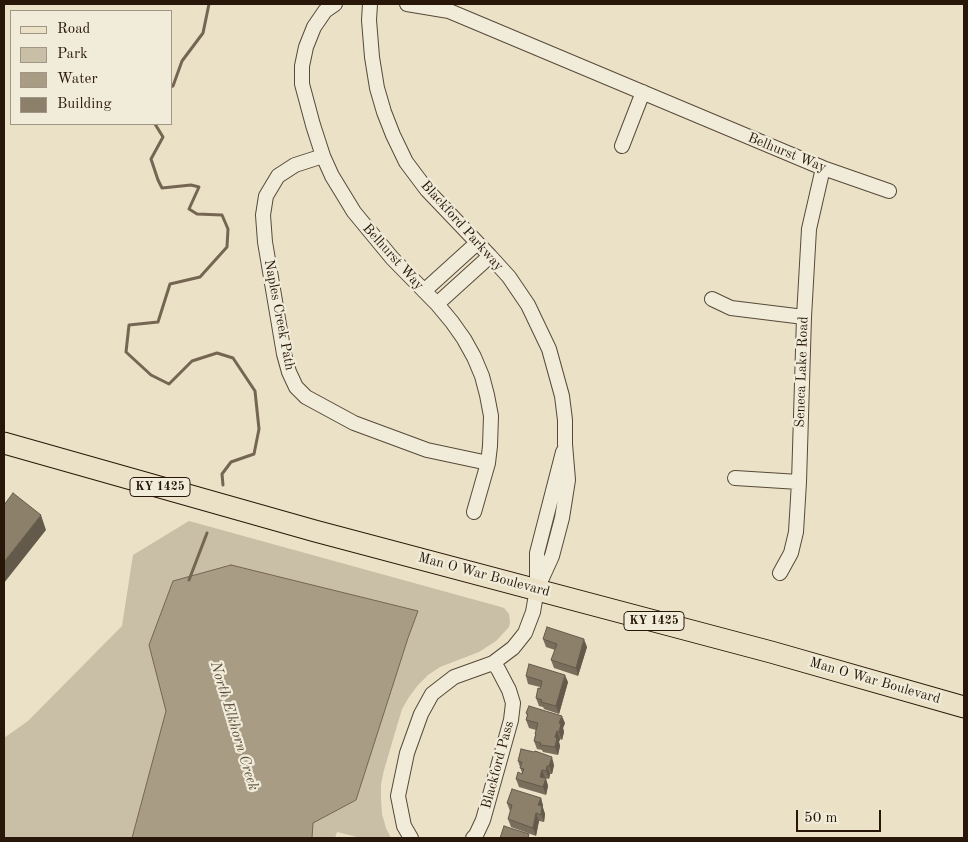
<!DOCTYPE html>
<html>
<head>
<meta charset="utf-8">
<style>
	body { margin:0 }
	#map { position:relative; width:968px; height:842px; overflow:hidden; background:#eae1c6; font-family:"Old Standard TT",serif }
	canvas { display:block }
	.frame { position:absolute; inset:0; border:5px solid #281608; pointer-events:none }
	.legend { position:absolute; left:10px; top:10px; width:162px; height:115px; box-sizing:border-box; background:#f1ecda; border:1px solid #a19686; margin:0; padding:6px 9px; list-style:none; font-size:15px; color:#281608 }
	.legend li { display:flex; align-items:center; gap:10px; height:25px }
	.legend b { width:25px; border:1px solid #a19686 }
	.scale { position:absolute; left:796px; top:810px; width:85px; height:22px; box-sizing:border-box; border:2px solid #281608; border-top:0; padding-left:6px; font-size:15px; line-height:18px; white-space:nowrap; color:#281608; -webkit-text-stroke:4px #f1ecda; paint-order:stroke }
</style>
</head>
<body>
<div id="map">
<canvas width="968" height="842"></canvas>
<div class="frame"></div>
<ul class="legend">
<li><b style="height:6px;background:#eae1c6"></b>Road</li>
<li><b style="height:14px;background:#c9bea6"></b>Park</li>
<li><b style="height:14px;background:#a89c85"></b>Water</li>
<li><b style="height:14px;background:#8d806b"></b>Building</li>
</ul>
<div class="scale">50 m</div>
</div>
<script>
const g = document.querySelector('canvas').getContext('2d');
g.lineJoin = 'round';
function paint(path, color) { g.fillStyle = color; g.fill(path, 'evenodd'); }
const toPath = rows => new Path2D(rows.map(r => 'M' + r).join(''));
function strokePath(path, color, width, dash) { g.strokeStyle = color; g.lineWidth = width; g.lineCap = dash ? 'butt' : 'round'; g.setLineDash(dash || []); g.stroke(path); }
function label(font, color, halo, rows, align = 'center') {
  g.font = font + ' "Old Standard TT",serif'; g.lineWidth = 4.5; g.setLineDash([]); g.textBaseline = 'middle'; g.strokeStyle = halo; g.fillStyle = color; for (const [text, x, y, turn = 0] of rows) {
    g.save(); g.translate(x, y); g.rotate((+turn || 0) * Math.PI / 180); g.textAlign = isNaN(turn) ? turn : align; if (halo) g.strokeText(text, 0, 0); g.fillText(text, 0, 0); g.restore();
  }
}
paint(toPath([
	[189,521,501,607,504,608,509,614,510,622,509,627,496,641,479,652,440,667,428,675,418,685,409,697,402,709,384,770,381,784,381,799,382,814,386,828,391,838,361,838,337,832,335,838,4,838,4,738,28,721,122,626,133,555]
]), '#c9bea6');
const water = toPath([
	[231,565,418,611,408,638,356,800,313,823,312,838,132,838,166,711,149,645,173,581,231,565]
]);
paint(water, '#a89c85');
strokePath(water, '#756653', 1);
strokePath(toPath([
	[171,87,173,86,182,61,203,33,209,4],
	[155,124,163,137,151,159,158,180,162,188,191,185,199,187,189,209,197,214,222,215,228,229,227,247,200,277,170,284,158,322,129,325,126,352,151,375,169,384,192,361,217,353,233,358,255,391,259,429,254,454,231,462,222,474,223,485],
	[189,580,207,533]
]), '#756653', 3);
const minor = toPath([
	[335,4,325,11,314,27,306,47,302,66,302,84,313,125,323,156,332,176,354,212,392,258,437,304,452,322,464,339,474,357,482,376,487,395,491,416,490,446,488,463,474,512],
	[370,4,369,20,372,57,377,88,384,112,393,135,406,162,427,190,490,256,509,277,528,305,549,349,562,396,565,420,565,444,568,480,562,518,552,556,537,589],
	[407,4,449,11,823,168,889,191],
	[622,146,643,92],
	[323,156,295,165,278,176,266,196,263,215,265,242,284,354,289,372,296,387,306,397,354,423,427,450,488,463],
	[424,291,477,243],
	[712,299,731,308,804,317],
	[437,304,490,256],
	[735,478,799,482],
	[780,573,791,553,796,532,799,482,804,317,809,229,823,168],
	[411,838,404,826,398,796,407,753,421,714,432,694,454,677,493,663,513,648,525,633,533,612,537,589,537,553,563,452],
	[473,838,476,835,483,820,511,720,513,703,509,690,498,669,493,663]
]);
const primary = toPath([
	[4,443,315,531,771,652,964,707]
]);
strokePath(minor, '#584938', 16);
strokePath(primary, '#281608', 23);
strokePath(minor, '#f1ecda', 14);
strokePath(primary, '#eae1c6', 21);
paint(toPath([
	[543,639,587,647,578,676,554,668,551,660,555,650,546,647],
	[526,676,568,682,559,714,544,709,543,707,539,706,536,698,540,687,528,684],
	[526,713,565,723,563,728,564,732,562,740,560,739,559,742,560,746,558,755,543,752,542,750,537,749,534,741,536,730,529,728,526,720,527,716],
	[518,761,554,765,552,774,550,774,549,779,545,778,548,786,546,795,519,787,516,779,522,773],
	[541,798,543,806,543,808,545,814,544,822,539,821,536,836,511,827,508,819,511,811,510,811,507,803]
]), '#796e5c');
paint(toPath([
	[41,515,46,530,4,583,4,562],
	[584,639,587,647,578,676,576,668],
	[565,675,568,682,559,714,556,706],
	[562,716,565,723,563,728,564,732,562,740,559,732,559,723],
	[557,731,560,739,559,742,560,746,558,755,555,747,555,737],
	[552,757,554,765,552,774,549,766],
	[547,766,550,774,549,779,546,771],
	[542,770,545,778,540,777],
	[546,778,548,786,546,795,543,787],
	[541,798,543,806,543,808,545,814,544,822,538,805],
	[536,813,539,821,536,836,533,828]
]), '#635a4b');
const building = toPath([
	[13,493,41,515,4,562,4,505,13,493],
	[547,627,584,639,576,668,551,660,557,644,543,639,547,627],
	[529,664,565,675,556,706,541,702,542,700,536,698,538,688,540,689,542,681,526,676,529,664],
	[529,706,562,716,559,723,561,724,559,732,557,731,555,737,557,738,555,747,540,745,541,743,534,741,536,734,535,734,538,723,526,720,528,714,526,713,529,706],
	[521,749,534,752,535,751,552,757,549,766,547,766,546,771,542,770,540,777,546,778,543,787,516,779,518,772,522,774,524,769,520,768,522,762,518,761,521,749],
	[512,789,541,798,538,805,542,806,541,815,536,813,533,828,508,819,512,805,507,803,512,789],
	[504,826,529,834,528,838,500,838,504,826]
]);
paint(building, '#8d806b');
strokePath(building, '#635a4b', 1);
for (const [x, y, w] of [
	[160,487,60],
	[654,621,60]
]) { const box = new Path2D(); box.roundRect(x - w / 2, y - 9.5, w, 19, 4); g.fillStyle = '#f1ecda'; g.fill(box); strokePath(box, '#281608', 1); }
label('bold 12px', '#281608', null, [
	["KY 1425",160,487],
	["KY 1425",654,621]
]);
label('14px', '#281608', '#f1ecda', [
	["Belhurst Way",787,153,22],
	["Blackford Parkway",462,226,48],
	["Belhurst Way",393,257,48],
	["Naples Creek Path",279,315,79],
	["Seneca Lake Road",802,372,-88],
	["Man O War Boulevard",484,575,15],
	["Man O War Boulevard",875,681,16],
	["Blackford Pass",498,765,-75]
]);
label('italic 15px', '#5b4c3a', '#f1ecda', [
	["North Elkhorn Creek",234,726,73]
]);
</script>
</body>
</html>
